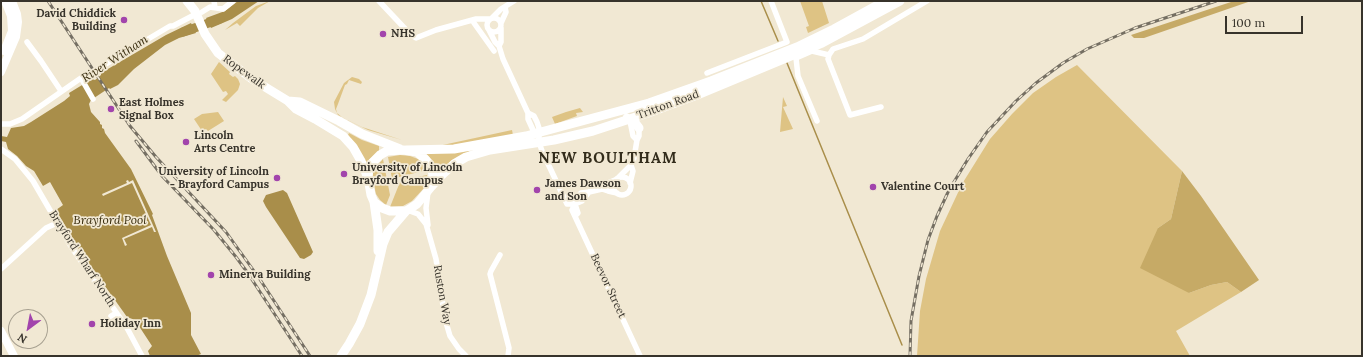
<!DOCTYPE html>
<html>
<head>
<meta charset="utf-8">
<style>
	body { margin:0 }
	#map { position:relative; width:1363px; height:357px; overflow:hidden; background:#f1e8d3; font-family:Lora,serif }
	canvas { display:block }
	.frame { position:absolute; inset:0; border:2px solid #37332b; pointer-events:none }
	.north { position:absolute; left:8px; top:309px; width:40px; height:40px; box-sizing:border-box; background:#f1e8d3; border:1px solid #a7a090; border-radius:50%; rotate:212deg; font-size:11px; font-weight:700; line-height:16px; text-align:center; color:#37332b }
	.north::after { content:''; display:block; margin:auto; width:14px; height:18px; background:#a244ac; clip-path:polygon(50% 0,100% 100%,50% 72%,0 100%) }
	.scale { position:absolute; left:1225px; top:16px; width:78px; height:18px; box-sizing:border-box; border:2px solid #37332b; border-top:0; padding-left:5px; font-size:12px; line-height:14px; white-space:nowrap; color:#37332b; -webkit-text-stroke:3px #f1e8d3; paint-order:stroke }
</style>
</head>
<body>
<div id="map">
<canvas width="1363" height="357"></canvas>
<div class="frame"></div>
<div class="north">N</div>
<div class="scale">100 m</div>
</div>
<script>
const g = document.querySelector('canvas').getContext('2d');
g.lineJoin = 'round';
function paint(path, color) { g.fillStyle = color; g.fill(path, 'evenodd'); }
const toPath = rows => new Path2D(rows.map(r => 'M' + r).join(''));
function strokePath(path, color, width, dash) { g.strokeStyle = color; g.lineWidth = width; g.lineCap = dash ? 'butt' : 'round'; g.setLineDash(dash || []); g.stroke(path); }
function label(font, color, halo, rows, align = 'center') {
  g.font = font + ' Lora,serif'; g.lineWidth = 3.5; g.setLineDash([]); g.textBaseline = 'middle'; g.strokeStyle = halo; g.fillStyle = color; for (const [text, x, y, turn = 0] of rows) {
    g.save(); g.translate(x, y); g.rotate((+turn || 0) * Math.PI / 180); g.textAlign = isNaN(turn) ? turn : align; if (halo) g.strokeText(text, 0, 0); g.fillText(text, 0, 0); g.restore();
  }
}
paint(toPath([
	[270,1,258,8,240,26,237,23,225,30,233,23,256,6],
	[800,1,822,1,829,23,808,33,806,27,809,26],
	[219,62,230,72,229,74,233,77,235,76,238,79,240,84,238,90,226,102,222,100,228,94,226,91,223,92,211,74],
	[1077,65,1182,171,1171,219,1158,228,1189,293,1211,285,1227,282,1241,292,1176,331,1190,356,917,356,920,311,926,279,940,231,962,184,990,139,1012,114,1033,93,1056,77],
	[352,77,359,79,362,82,361,84,349,80,347,84,345,85,338,104,336,109,337,113,343,118,362,127,402,140,368,130,349,121,338,115,335,109,334,102,344,83],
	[783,97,787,106,783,107,793,129,780,132],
	[580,108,583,112,576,113,577,116,555,124,552,117,566,112],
	[218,112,224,121,208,131,206,129,202,131,194,119,202,114],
	[512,130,513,135,469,144,438,146],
	[349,133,362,140,379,146,379,151,370,159,365,166,348,135],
	[468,150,469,152,450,162,442,169,439,166,435,167,432,160,426,154],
	[400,155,410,156,418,159,421,161,426,170,392,179,388,157],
	[383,159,390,195,386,205,380,200,376,194,372,177,374,169],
	[427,175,427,182,425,187,412,201,403,206,390,207,400,182,405,180,406,182,408,182,408,179]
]), '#dec384');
paint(toPath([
	[1234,1,1251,1,1144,38,1134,38,1131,35],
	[1182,171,1201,196,1259,280,1241,292,1227,282,1211,285,1189,293,1140,268,1158,228,1171,219]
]), '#c6aa66');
paint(toPath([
	[238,1,259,1,232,19,211,28,206,18,225,11],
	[191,23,196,33,179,38,165,45,134,69,118,85,110,89,109,88,91,100,89,104,91,112,100,122,100,124,102,125,102,128,104,129,105,133,131,169,153,214,152,215,167,256,191,313,191,335,201,354,196,356,150,356,148,351,152,346,135,320,127,317,80,251,56,210,63,205,50,182,43,186,34,171,26,166,17,156,8,149,6,142,1,141,1,136,7,137,11,128,24,126,31,122,64,101,70,96,69,93,92,79,95,80,101,75,101,73,166,35],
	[283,190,287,193,313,252,311,255,304,259,300,258,266,207,263,201,266,195]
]), '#a98e4a');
paint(toPath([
	[128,180,129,182,133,180,156,232,154,232,152,227,124,239,127,245,125,246,122,238,151,225,132,183,103,196,102,194,127,183,126,181]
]), '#f1e8d3');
strokePath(toPath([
	[761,1,778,41],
	[787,63,902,345]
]), '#a98e4a', 1.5);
strokePath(toPath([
	[183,32,220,19]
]), '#a98e4a', 9);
strokePath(toPath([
	[214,1,215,8],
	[379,1,411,35,416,38,436,30,476,19,490,19],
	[202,12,210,7,223,9,233,1],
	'487 25a7 7 0 1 1 14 0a7 7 0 1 1-14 0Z',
	[492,18,501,9,514,1],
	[474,23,494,51],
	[501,23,506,12,505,7],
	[501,28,501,42,499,46,503,59,528,113,528,119,533,130,538,133],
	[489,30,495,42,499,46],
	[27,42,41,61,61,91],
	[707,73,787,42,771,1],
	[81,78,93,99],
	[881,107,850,115,828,59,829,55,833,49,863,39,927,1],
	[528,113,534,116,537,122,539,128,539,142,542,151,567,204,575,204,582,201,589,192],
	[630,121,633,136,637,140],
	[817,121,798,76,796,58,812,51,829,55],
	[1,124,10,124,22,119,81,78,91,73,170,26,173,26,196,14],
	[1,149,15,159,33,181,72,248,127,328,142,356],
	'613 186a9 9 0 1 1 18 0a9 9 0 1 1-18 0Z',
	[618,178,631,165,634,158,637,140,639,136,639,126],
	[630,183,633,171,631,165],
	[602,189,605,184,615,180],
	[428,192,426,208,428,225],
	[617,193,608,191,602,189,589,192,581,193,577,197,575,204,572,210,640,356],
	[565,197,571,199,575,204,578,213,575,216],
	[407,210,418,214,426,224,436,259,445,319,450,336,459,349,466,356],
	[500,255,491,271,490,274,509,348,508,356],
	[1,269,46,228,57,223],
	[111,316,116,313]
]), '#fff', 5.5);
strokePath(toPath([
	[4,51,12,31,11,16,5,1],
	[1,72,16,37,18,22,17,14,12,1],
	[1,331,14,356]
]), '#fff', 8);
strokePath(toPath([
	[187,1,195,11,205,34,218,53,252,79,288,101,296,109,315,119,343,136,353,147,361,161,368,178],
	[288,101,300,102,339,121,362,134,400,149],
	[627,118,636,124,639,128],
	[403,150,417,152,425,159,430,165,433,174,431,187,417,204,411,208,406,211,390,211,382,208,374,202,371,195,368,178,369,169,371,164,380,155,387,151,403,150],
	[406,150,454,149,526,136,649,103,711,81,797,47,834,29,885,1],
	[431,187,443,174,454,164,466,157,490,150,554,140,593,131,648,113,697,95,822,43,900,1],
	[374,202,378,230,378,251],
	[341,356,349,344,360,324,371,295,383,244,388,232,406,211]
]), '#fff', 9);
const rail = toPath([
	[48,1,130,126,156,157,226,232,259,278,310,356],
	[136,141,162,176,214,230,236,257,247,272,302,356],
	[910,356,911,321,919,276,928,240,937,216,949,190,968,159,987,132,1016,101,1036,83,1063,63,1087,49,1135,28,1216,1]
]);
strokePath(rail, '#756f63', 3);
strokePath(rail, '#f1e8d3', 1.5, [4.5]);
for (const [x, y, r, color] of [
	[124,20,4,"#a244ac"],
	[383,34,4,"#a244ac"],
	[111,109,4,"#a244ac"],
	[186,142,4,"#a244ac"],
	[344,174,4,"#a244ac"],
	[277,178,4,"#a244ac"],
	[873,187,4,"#a244ac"],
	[537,190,4,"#a244ac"],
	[211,275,4,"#a244ac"],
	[92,324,4,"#a244ac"]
]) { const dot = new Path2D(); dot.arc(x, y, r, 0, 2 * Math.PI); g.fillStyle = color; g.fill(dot); strokePath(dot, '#f1e8d3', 1.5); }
label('bold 11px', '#37332b', '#f1e8d3', [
	["David Chiddick",116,14,"right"],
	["Building",116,27,"right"],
	["NHS",391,34],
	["East Holmes",119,103],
	["Signal Box",119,116],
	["Lincoln",194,136],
	["Arts Centre",194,149],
	["University of Lincoln",352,168],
	["Brayford Campus",352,181],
	["University of Lincoln",269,172,"right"],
	["- Brayford Campus",269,185,"right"],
	["James Dawson",545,184],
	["and Son",545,197],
	["Valentine Court",881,187],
	["Minerva Building",219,275],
	["Holiday Inn",100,324]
], 'left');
label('11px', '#37332b', '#f1e8d3', [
	["Ropewalk",244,72,36],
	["Tritton Road",668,105,-20],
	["Brayford Wharf North",82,259,57],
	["Beevor Street",608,286,65],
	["Ruston Way",442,295,80]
]);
label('italic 12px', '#382c0d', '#f1e8d3', [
	["River Witham",115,59,-33],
	["Brayford Pool",110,221]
]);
g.letterSpacing = '1px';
label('bold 15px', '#332c1b', '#f1e8d3', [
	["NEW BOULTHAM",608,159]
]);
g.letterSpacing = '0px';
</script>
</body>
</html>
